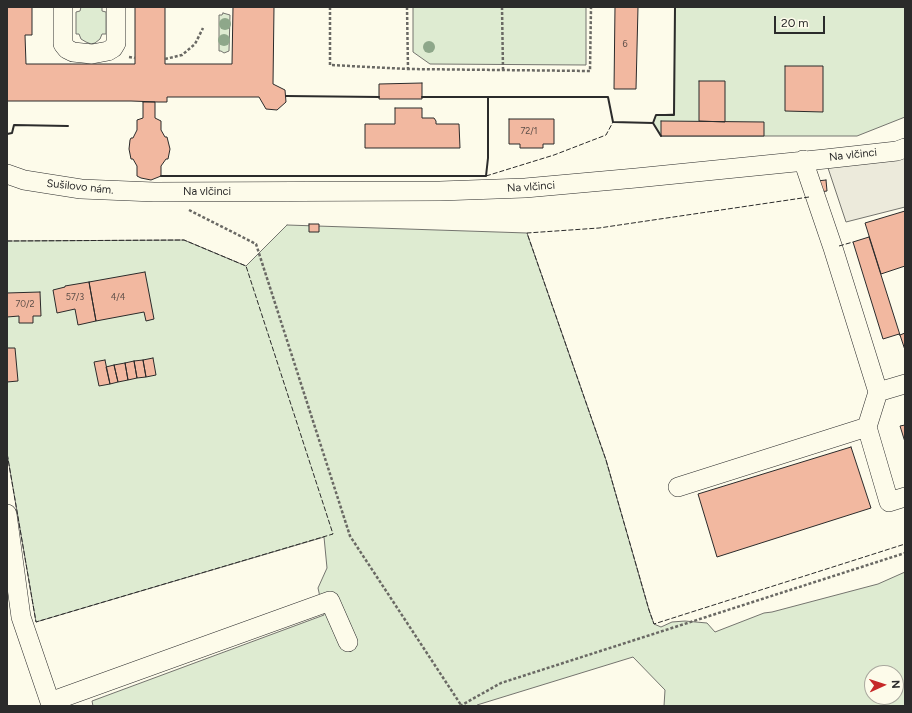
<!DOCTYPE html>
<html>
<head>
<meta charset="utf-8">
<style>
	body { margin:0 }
	#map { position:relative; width:912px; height:713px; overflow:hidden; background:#fdfbea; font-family:Figtree,sans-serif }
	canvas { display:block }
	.frame { position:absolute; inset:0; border:8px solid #2b2b2b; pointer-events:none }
	.north { position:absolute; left:864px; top:665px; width:40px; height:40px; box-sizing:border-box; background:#fdfbea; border:1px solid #a9a89e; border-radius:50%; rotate:87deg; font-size:11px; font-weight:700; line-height:16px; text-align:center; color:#2b2b2b }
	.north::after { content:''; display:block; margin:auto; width:14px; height:18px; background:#c62828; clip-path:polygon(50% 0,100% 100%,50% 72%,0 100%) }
	.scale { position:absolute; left:774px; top:16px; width:51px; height:18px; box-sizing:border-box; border:2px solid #2b2b2b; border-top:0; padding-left:5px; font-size:12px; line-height:14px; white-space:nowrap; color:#2b2b2b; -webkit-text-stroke:3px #fdfbea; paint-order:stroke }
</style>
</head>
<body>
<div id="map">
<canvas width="912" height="713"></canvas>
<div class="frame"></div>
<div class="north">N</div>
<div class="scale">20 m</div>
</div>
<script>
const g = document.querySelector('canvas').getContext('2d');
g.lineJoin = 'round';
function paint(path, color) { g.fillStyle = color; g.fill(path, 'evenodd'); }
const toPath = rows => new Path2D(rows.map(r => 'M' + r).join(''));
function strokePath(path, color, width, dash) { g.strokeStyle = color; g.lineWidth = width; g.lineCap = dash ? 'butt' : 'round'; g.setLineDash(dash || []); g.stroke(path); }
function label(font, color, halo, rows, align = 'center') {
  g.font = font + ' Figtree,sans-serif'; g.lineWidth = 3; g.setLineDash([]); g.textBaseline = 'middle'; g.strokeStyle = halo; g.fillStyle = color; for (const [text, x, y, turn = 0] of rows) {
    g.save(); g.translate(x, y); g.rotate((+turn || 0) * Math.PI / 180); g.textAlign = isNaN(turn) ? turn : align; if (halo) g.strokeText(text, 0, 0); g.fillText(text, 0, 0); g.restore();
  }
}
const green = toPath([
	[81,7,102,7,102,11,106,12,106,34,102,34,100,39,95,43,91,44,86,42,81,39,79,34,76,34,76,12,80,11,81,7],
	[413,7,586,7,586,65,430,64,413,52,413,7],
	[675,7,905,7,905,117,857,136,661,136,653,123,656,115,674,114,675,7],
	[223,13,230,15,229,51,224,53,221,51,219,51,219,15,222,15,223,13],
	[287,225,527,233,606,460,649,610,654,624,661,627,672,622,685,621,707,623,715,632,764,613,772,612,878,584,905,572,905,706,664,706,665,690,633,657,477,705,476,706,93,706,92,701,324,615,318,588,327,568,324,537,36,622,7,453,7,241,184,240,246,266,287,225],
	[872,673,896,673,896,697,872,697,872,673]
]);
paint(green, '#deebd1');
strokePath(green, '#74746e', 1);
const parking = toPath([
	[905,148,905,207,846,222,825,159,905,148]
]);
paint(parking, '#eceadb');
strokePath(parking, '#74746e', 1);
const building = toPath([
	[7,7,32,7,32,35,25,35,26,64,135,64,135,7,165,7,165,64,232,64,233,7,274,7,273,84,285,90,286,102,277,110,266,109,259,97,167,97,167,102,158,102,131,101,7,101,7,7],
	[615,7,638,7,636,89,614,89,615,7],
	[785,66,823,66,823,112,785,111,785,66],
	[699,81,725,81,725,122,699,121,699,81],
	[422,83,422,99,379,99,379,84,422,83],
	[143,102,155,102,155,118,161,121,161,130,165,137,167,137,170,149,168,159,166,159,161,166,161,176,151,180,141,178,137,176,137,166,133,159,131,159,129,149,130,140,131,138,133,138,137,130,137,120,143,118,143,102],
	[395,108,422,108,422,118,434,118,436,121,436,124,459,124,460,148,365,148,365,124,395,124,395,108],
	[509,119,554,119,554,144,543,144,543,148,520,148,520,144,509,144,509,119],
	[661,121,764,122,764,136,661,136,661,121],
	[826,180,827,191,818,192,817,181,826,180],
	[905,211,905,266,881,274,865,223,905,211],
	[309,224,319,224,319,232,309,232,309,224],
	[869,237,900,335,899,335,899,334,883,339,853,242,869,237],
	[145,272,154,319,146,321,144,312,96,321,89,282,145,272],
	[89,282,96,321,78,325,75,309,57,313,53,290,65,287,65,286,89,282],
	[40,292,41,316,33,316,33,323,19,323,19,316,7,317,7,293,40,292],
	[905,333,905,350,900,335,905,333],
	[7,348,15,348,18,381,7,382,7,348],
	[153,358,156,375,146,377,143,360,153,358],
	[105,360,110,384,99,386,94,362,105,360],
	[143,360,146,377,137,378,134,361,143,360],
	[134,361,137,378,128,380,125,363,134,361],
	[125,363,128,380,118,382,114,365,125,363],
	[114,365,118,382,110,384,106,367,114,365],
	[905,425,905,442,900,426,905,425],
	[851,447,871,508,717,557,698,494,851,447]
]);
paint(building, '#f2b8a0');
strokePath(building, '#2b2b2b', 1);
const minor = toPath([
	[63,7,63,44,67,49,73,52,92,54,108,51,113,48,116,43,116,7],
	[7,174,24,180,81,189,154,192,440,191,525,188,636,178,825,159,897,151,905,148],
	[878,392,905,384],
	[867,427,889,502,905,497],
	[678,487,867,427,878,392,833,248,803,160],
	[7,514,21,617,50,702,330,601,348,642]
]);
strokePath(minor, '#2b2b2b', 20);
strokePath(toPath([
	[330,7,330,65,408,69,590,71,591,7],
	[407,7,408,69],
	[502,7,503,70],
	[129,57,135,58],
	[165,59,182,55,195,44,203,28],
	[189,210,256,244,350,536,461,705],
	[460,706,501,683,905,553]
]), '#6a6964', 2.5, [3, 2]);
strokePath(minor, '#fdfbea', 19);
strokePath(toPath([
	[486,176,554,155,606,135,613,122],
	[809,197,599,228,527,233,606,460,649,610,654,624,905,544],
	[7,241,184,240,246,266,333,534,36,622,7,453],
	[839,246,853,242]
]), '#2b2b2b', 1, [5, 2]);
strokePath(toPath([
	[286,96,379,97],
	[488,97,608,97,613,122,653,123,661,136],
	[653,123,656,115,674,115,675,7],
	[7,134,12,133,14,125,68,126],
	[161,176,486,176,488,158,488,97,422,97]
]), '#2b2b2b', 2);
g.fillStyle = '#8ea78a';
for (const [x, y] of [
	[225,24],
	[224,40],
	[429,47]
]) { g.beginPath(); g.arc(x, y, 6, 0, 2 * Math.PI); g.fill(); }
label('9px', '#5d4e48', null, [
	["6",625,44],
	["72/1",529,131],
	["57/3",75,297],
	["4/4",118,297],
	["70/2",25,304]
]);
label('11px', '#2b2b2b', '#fdfbea', [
	["Na vlčinci",853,155,-6],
	["Sušilovo nám.",80,187,6],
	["Na vlčinci",531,187,-4],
	["Na vlčinci",207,192]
]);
</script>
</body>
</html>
